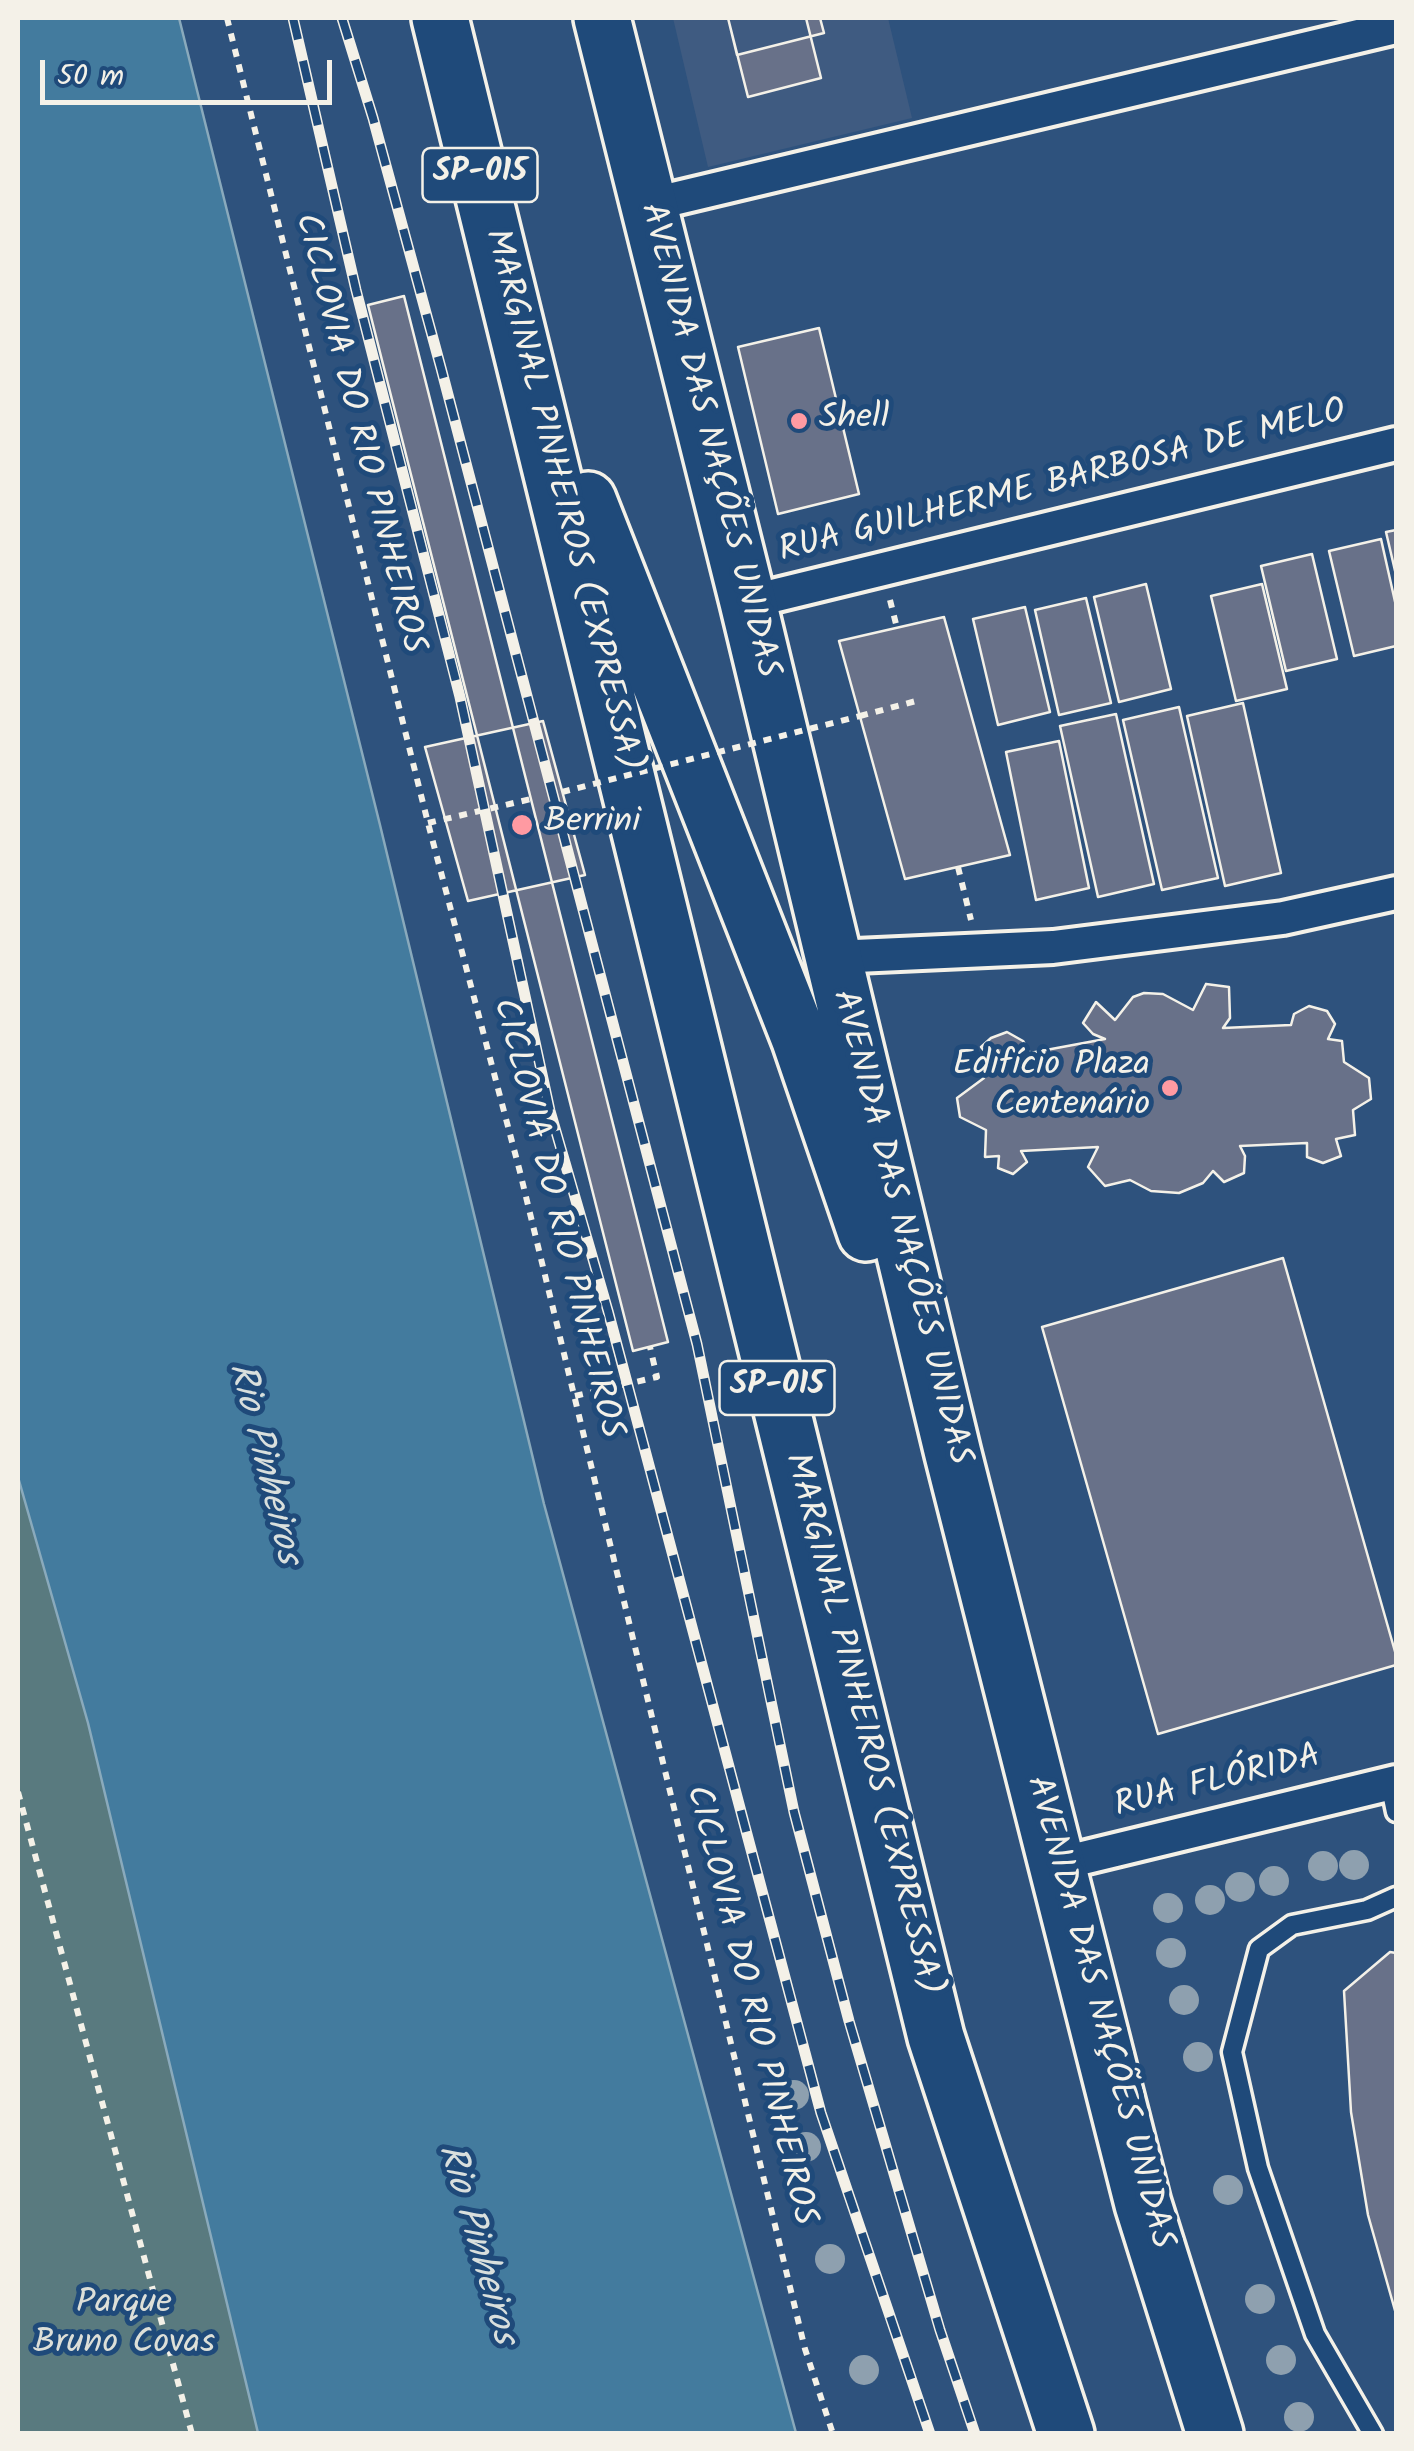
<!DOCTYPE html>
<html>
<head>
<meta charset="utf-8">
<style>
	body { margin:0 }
	#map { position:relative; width:1414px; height:2451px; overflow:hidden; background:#2e527d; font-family:Kalam,sans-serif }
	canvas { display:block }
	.frame { position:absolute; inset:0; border:20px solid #f4f1e8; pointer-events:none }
	.scale { position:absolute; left:40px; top:60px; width:292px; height:45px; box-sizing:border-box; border:5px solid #f4f1e8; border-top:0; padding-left:12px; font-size:30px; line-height:35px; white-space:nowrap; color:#f4f1e8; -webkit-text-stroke:8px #1f4a7a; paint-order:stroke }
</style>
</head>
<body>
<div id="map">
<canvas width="1414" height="2451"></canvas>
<div class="frame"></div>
<div class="scale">50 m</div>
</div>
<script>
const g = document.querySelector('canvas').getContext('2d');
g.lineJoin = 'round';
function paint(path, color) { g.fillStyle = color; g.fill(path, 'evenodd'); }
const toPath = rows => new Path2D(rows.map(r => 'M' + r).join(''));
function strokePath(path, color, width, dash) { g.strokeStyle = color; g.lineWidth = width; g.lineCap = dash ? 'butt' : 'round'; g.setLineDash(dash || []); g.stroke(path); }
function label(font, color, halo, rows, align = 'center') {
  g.font = font + ' Kalam,sans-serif'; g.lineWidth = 10; g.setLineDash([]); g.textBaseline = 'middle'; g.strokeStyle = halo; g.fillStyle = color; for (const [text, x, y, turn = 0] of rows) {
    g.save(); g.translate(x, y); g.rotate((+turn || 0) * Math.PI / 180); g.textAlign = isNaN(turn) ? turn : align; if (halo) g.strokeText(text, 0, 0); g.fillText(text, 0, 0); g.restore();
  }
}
paint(toPath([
	[673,18,888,18,912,118,708,167]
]), '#3f5b81');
paint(toPath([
	[18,1477,88,1723,258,2433,18,2433]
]), '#597a7f');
const water = toPath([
	[18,18,179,18,380,825,544,1504,796,2433,258,2433,88,1723,18,1477,18,18]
]);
paint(water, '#437b9e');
strokePath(water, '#8aaabc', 2.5);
const building = toPath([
	[728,18,806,18,821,78,748,97,728,18],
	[728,18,820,18,824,33,737,55,728,18],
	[404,296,668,1342,633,1351,368,305,404,296],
	[819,328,859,494,778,514,738,347,819,328],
	[1396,530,1396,575,1386,532,1396,530],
	[1381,539,1396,606,1396,646,1354,656,1329,551,1381,539],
	[1312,554,1337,659,1286,671,1261,566,1312,554],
	[1146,584,1171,689,1119,702,1094,597,1146,584],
	[1262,584,1287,689,1236,701,1211,596,1262,584],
	[1086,598,1111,703,1059,715,1035,610,1086,598],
	[1025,607,1050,712,998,725,973,619,1025,607],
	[944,617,1010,855,905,879,839,641,944,617],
	[1243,703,1281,873,1225,886,1187,716,1243,703],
	[1179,707,1218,878,1162,890,1123,720,1179,707],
	[1116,714,1154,884,1098,897,1060,726,1116,714],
	[543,721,585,875,468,901,425,747,543,721],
	[1059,741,1089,888,1036,900,1006,752,1059,741],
	[1206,984,1229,987,1230,1018,1223,1028,1291,1025,1294,1014,1309,1006,1327,1011,1335,1024,1328,1039,1342,1041,1344,1062,1369,1078,1371,1099,1353,1110,1355,1135,1336,1139,1341,1156,1323,1163,1307,1157,1307,1143,1240,1146,1245,1156,1244,1173,1224,1182,1213,1171,1203,1183,1179,1193,1151,1191,1130,1180,1105,1186,1088,1167,1098,1147,1021,1151,1027,1162,1013,1174,998,1168,999,1156,985,1157,986,1130,960,1117,957,1098,984,1078,990,1058,981,1047,991,1038,1007,1032,1023,1041,1030,1053,1105,1039,1093,1034,1083,1023,1096,1002,1115,1020,1133,997,1144,993,1163,994,1193,1010,1206,984],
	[1283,1258,1396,1655,1396,1665,1158,1734,1042,1327,1283,1258],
	[1390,1952,1396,1953,1396,2314,1368,2215,1351,2112,1344,1991,1390,1952]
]);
paint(building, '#687189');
strokePath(building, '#f4f1e8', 2.5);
const lane = toPath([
	[1390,1783,1396,1812],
	[1373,2434,1315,2334,1258,2168,1232,2052,1259,1949,1292,1925,1367,1910,1396,1897]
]);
const street = toPath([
	[648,205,1396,27],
	[748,602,1396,444],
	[834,957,1053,947,1283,918,1396,893],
	[1058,1864,1396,1782]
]);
const highway = toPath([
	[440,18,936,2037,1066,2434],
	[602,18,748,602,953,1454,1143,2204,1215,2434],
	[588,500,800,1040,866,1233]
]);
strokePath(lane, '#f4f1e8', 25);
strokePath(street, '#f4f1e8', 40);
strokePath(highway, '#f4f1e8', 62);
strokePath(toPath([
	[227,18,428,823,520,1172,805,2349,833,2434],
	[890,600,897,628],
	[860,716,916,701],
	[428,823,531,799],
	[958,867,971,920],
	[575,1396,657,1377,650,1347],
	[18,1792,192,2434]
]), '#f4f1e8', 6, [8, 8]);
strokePath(lane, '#1f4a7a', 18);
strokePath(street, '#1f4a7a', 32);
strokePath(highway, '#1f4a7a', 55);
const rail = toPath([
	[293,18,356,290,460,697,550,1111,608,1311,821,2113,930,2434],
	[342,18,373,118,441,368,697,1344,794,1812,849,2021,940,2330,975,2434]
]);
strokePath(rail, '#f4f1e8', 11);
strokePath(rail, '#1f4a7a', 8, [22]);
strokePath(toPath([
	[562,792,860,716]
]), '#f4f1e8', 6, [8, 8]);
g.fillStyle = '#8ea0af';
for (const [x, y] of [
	[1354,1865],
	[1323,1866],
	[1274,1881],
	[1240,1887],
	[1210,1900],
	[1168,1908],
	[1171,1953],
	[1184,2000],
	[1198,2057],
	[794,2095],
	[806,2147],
	[1228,2190],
	[830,2259],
	[1260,2299],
	[1281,2360],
	[864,2370],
	[1299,2417]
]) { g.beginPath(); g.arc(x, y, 15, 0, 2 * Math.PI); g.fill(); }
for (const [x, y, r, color] of [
	[799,421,10,"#ff9aa2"],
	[522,825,12,"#ff9aa2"],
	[1170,1088,10,"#ff9aa2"]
]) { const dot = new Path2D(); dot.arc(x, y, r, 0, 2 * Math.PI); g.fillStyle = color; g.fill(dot); strokePath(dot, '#1f4a7a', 4); }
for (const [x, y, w] of [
	[480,175,115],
	[777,1388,115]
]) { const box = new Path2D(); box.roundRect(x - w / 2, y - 27, w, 54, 8); g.fillStyle = '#1f4a7a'; g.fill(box); strokePath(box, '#f4f1e8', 2.5); }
label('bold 32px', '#f4f1e8', null, [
	["SP-015",480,175],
	["SP-015",777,1388]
]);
label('35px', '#f4f1e8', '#1f4a7a', [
	["Shell",819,421],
	["Berrini",544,825],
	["Edifício Plaza",1150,1068,"right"],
	["Centenário",1150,1108,"right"]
], 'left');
label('35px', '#f4f1e8', '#1f4a7a', [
	["CICLOVIA DO RIO PINHEIROS",357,434,76],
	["AVENIDA DAS NAÇÕES UNIDAS",707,441,76],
	["RUA GUILHERME BARBOSA DE MELO",1063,484,-14],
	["MARGINAL PINHEIROS (EXPRESSA)",560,501,76],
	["CICLOVIA DO RIO PINHEIROS",555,1219,76],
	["AVENIDA DAS NAÇÕES UNIDAS",899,1228,76],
	["MARGINAL PINHEIROS (EXPRESSA)",860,1725,76],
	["RUA FLÓRIDA",1218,1784,-14],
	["CICLOVIA DO RIO PINHEIROS",748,2006,76],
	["AVENIDA DAS NAÇÕES UNIDAS",1097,2013,75]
]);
label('35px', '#dddfd8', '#1f4a7a', [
	["Parque",124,2306],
	["Bruno Covas",124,2346]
]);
label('italic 38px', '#d9dfdd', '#1f4a7a', [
	["Rio Pinheiros",261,1464,76],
	["Rio Pinheiros",474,2245,74]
]);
</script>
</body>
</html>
